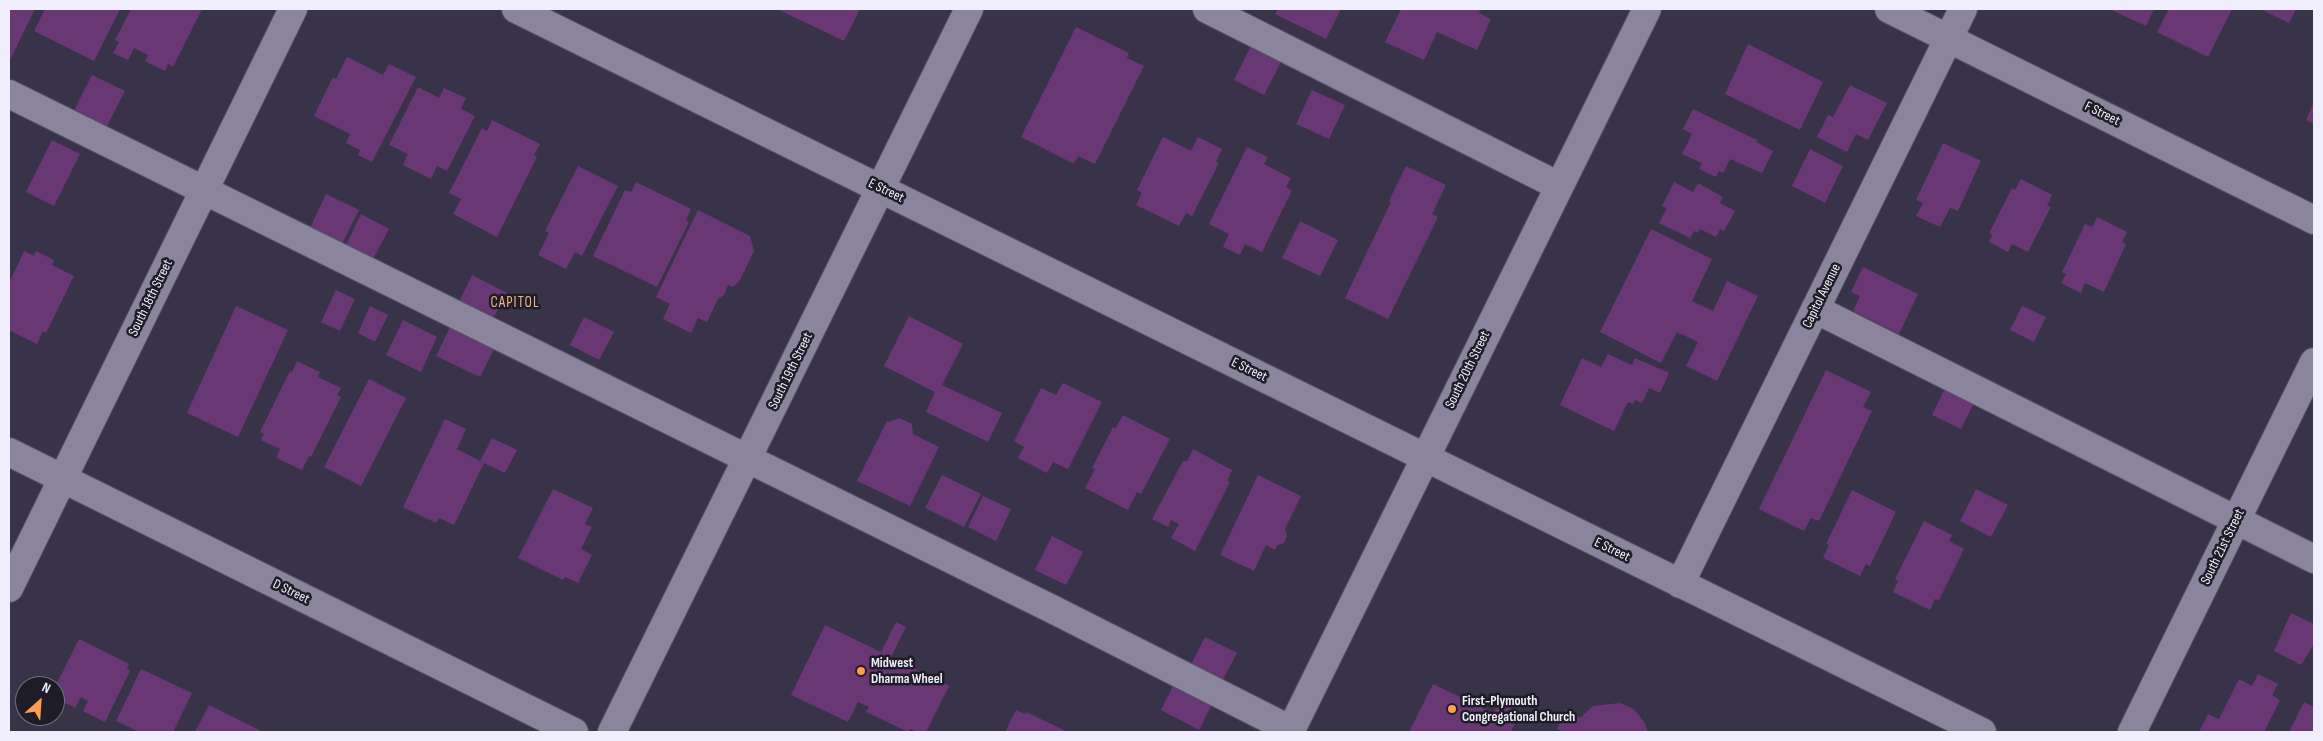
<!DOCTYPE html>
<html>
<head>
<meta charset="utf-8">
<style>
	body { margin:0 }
	#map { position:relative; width:2323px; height:741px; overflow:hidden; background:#383348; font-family:"Sofia Sans Condensed",sans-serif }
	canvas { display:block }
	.frame { position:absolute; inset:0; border:10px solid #f0edfc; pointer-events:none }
	.north { position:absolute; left:15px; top:676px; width:50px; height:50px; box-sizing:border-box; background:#1e1c26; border:1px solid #72707c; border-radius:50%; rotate:26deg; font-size:14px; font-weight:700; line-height:20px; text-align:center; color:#f0edfc }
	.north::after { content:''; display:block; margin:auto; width:18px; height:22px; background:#fb9e50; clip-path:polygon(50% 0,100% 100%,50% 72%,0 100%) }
</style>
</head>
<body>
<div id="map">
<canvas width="2323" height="741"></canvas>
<div class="frame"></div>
<div class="north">N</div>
</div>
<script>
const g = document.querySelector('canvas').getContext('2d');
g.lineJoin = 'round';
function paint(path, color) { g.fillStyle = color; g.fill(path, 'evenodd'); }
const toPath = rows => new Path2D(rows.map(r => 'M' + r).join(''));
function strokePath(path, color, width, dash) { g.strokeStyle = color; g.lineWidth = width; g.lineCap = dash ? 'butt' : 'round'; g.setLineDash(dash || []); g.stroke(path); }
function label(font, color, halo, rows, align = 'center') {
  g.font = font + ' "Sofia Sans Condensed",sans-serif'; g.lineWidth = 5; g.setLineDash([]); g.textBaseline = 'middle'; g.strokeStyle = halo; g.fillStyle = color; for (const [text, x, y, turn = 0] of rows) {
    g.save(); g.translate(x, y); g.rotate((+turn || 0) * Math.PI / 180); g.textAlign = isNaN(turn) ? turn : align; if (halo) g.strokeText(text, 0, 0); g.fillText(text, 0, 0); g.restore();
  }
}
paint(toPath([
	[9,9,35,9,9,62],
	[45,9,120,9,94,61,34,31],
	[131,9,202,9,173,67,168,64,165,71,145,61,148,55,134,48,128,60,113,53,119,42,115,40],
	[777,9,860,9,844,41],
	[1278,9,1341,9,1326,39,1275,14],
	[1401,9,1481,9,1479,13,1491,19,1477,50,1437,32,1424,60,1385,42],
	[2109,9,2154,9,2146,26],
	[2169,9,2232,9,2208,57,2157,32],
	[2260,9,2296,9,2289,23],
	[1076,27,1129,53,1127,58,1144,66,1095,164,1078,156,1074,164,1021,137],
	[1252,44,1282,60,1264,95,1234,80],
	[1748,44,1823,82,1800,130,1725,94],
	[347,57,383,75,389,64,416,77,372,162,358,155,360,150,346,143,350,134,314,116,333,77,336,79],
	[92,75,125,91,105,130,72,114],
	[1850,85,1887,103,1868,140,1856,134,1847,152,1817,137,1828,115,1833,117],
	[418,87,439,98,444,88,466,98,461,109,475,116,447,171,437,166,431,179,403,165,408,154,389,145],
	[1312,90,1345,105,1329,139,1296,124],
	[2314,102,2314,124,2306,120],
	[1693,109,1757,140,1756,142,1773,151,1762,173,1730,159,1723,173,1719,171,1716,177,1699,169,1702,163,1682,154,1692,134,1683,129],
	[492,120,540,144,534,155,537,157,497,237,453,214,461,199,449,193,482,128,487,131],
	[1163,137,1191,151,1198,137,1222,149,1216,162,1219,163,1192,216,1186,213,1179,226,1136,205,1142,193,1137,190],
	[52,140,80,154,54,206,26,192],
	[1943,143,1981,161,1958,211,1950,208,1940,227,1916,216,1923,203,1916,200],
	[1247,147,1268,157,1264,164,1291,178,1286,187,1292,190,1262,252,1245,244,1240,255,1223,247,1229,234,1209,224],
	[1810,149,1843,166,1825,203,1792,186],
	[578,166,618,186,582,256,575,252,566,269,538,255,549,233,545,231],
	[1406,166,1446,185,1432,214,1438,217,1388,319,1345,298,1391,202,1389,201],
	[2021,179,2052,195,2047,206,2051,207,2028,252,2012,244,2008,252,1989,242,1992,235,1989,233,2012,188,2015,190],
	[636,182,691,209,686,220,689,222,657,287,593,256,625,190,631,192],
	[1674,182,1693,192,1698,183,1723,197,1720,203,1735,211,1724,231,1720,229,1716,237,1700,229,1698,233,1694,231,1690,238,1659,223,1667,208,1662,206],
	[326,194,359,210,341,246,309,230],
	[698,210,750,236,754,251,739,282,733,287,728,285,724,295,718,299,707,322,698,318,691,333,663,319,670,304,656,297],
	[361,214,389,229,373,259,346,245],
	[2097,217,2127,232,2122,242,2126,244,2104,292,2085,283,2081,293,2061,283,2066,274,2062,272,2085,224,2092,227],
	[1300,221,1338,240,1320,276,1282,258],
	[1651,229,1712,259,1692,301,1713,311,1727,281,1758,296,1717,381,1686,366,1698,342,1677,332,1661,363,1600,332],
	[24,251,34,256,36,251,54,260,52,265,74,276,46,333,43,331,37,344,9,330,9,283],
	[1863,267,1918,294,1899,334,1853,311,1860,296,1851,292],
	[472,275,507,293,490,324,457,306],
	[336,290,355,299,340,331,321,322],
	[236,306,288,330,238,437,187,413],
	[370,306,388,315,375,342,358,333],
	[2022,306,2046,317,2034,342,2010,330],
	[909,316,963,344,942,385,1002,413,988,442,926,412,935,392,884,366],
	[584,317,614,332,599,360,570,345],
	[403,320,437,337,421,372,386,355],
	[451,325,495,347,480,377,436,356],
	[1608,354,1632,365,1635,358,1669,373,1660,393,1649,388,1642,403,1635,400,1633,404,1628,402,1614,431,1560,405,1582,358,1601,367],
	[297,361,320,372,318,377,341,388,337,395,341,397,311,457,309,456,302,470,276,458,280,449,261,440,264,434,260,432,290,371,292,372],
	[1826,370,1871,392,1863,407,1872,411,1819,521,1811,518,1804,531,1759,509],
	[369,379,406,398,361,486,324,467],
	[1063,383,1102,402,1068,469,1053,462,1047,473,1018,458,1024,447,1014,441,1041,388,1056,395],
	[1946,386,1975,401,1961,429,1932,415],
	[1123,415,1170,439,1141,494,1137,492,1128,510,1085,488,1095,469,1092,468,1113,427,1115,429],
	[899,418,912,424,913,434,939,447,910,506,857,481,887,421,889,422],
	[445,419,466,429,457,449,480,461,492,438,517,450,505,473,484,463,454,525,439,518,436,523,403,507],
	[1193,449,1232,470,1227,481,1230,482,1195,551,1171,538,1179,524,1171,520,1168,527,1152,519,1183,461,1187,461],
	[942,475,981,494,964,527,925,508],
	[1258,475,1301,496,1285,529,1287,536,1284,543,1277,545,1275,550,1266,545,1254,571,1220,555],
	[553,489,593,508,585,524,592,527,581,549,592,555,578,583,565,577,563,580,518,558],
	[1976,489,2008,505,1991,537,1960,521],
	[1852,490,1896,512,1870,566,1866,564,1860,576,1823,558,1829,545,1826,544],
	[983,496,1011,509,996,541,968,527],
	[1924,521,1952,535,1949,541,1964,549,1939,600,1935,599,1930,610,1893,592,1898,581,1895,579],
	[1052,536,1083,552,1066,585,1035,570],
	[2291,613,2314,624,2314,644,2301,665,2274,651],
	[896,622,906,627,891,657,949,686,926,732,917,732,910,729,908,732,866,712,869,707,858,702,848,722,791,695,825,625,881,652],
	[1205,637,1237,653,1222,681,1191,665],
	[79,639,129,664,127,669,130,671,105,722,83,711,88,701,81,697,75,708,55,698,55,687],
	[141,669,192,693,173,732,139,732,116,721],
	[2258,674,2278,684,2272,695,2280,700,2264,732,2199,732,2208,714,2219,719,2239,679,2252,686],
	[1175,682,1213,702,1199,730,1161,710],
	[1433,684,1493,713,1496,708,1504,705,1514,710,1517,719,1511,732,1409,732],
	[2304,702,2314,707,2314,732,2289,732],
	[1620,703,1634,709,1644,722,1648,732,1564,732,1557,729,1566,710,1580,718,1593,706],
	[209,705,263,732,195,732],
	[1016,710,1025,714,1026,712,1068,732,1005,732]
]), '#693874');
const minor = toPath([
	[516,9,1982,732],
	[1207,9,1559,186],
	[1889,9,2314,220],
	[9,94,1054,610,1291,730],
	[1815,309,2314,559],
	[9,452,574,732],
	[1680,584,1963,9],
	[9,588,293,9],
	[612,732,969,9],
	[1290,732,1647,9],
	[2132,732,2314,362]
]);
strokePath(minor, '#555164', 30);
strokePath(minor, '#8a849d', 28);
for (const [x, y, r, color] of [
	[861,671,5,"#fb9e50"],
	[1452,709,5,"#fb9e50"]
]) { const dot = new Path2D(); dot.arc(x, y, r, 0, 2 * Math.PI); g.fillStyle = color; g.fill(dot); strokePath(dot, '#1e1c26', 2); }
label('14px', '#f0edfc', '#1e1c26', [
	["F Street",2102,114,26],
	["E Street",886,191,26],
	["Capitol Avenue",1822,296,-64],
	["South 18th Street",151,298,-64],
	["E Street",1249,370,26],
	["South 20th Street",1468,370,-64],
	["South 19th Street",791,371,-64],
	["South 21st Street",2223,547,-64],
	["E Street",1612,550,26],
	["D Street",291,592,26]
]);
label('bold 14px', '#f0edfc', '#1e1c26', [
	["Midwest",871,663],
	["Dharma Wheel",871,679],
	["First-Plymouth",1462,701],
	["Congregational Church",1462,717]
], 'left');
g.letterSpacing = '1px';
label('15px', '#f3b281', '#1e1c26', [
	["CAPITOL",515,303]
]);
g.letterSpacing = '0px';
</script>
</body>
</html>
